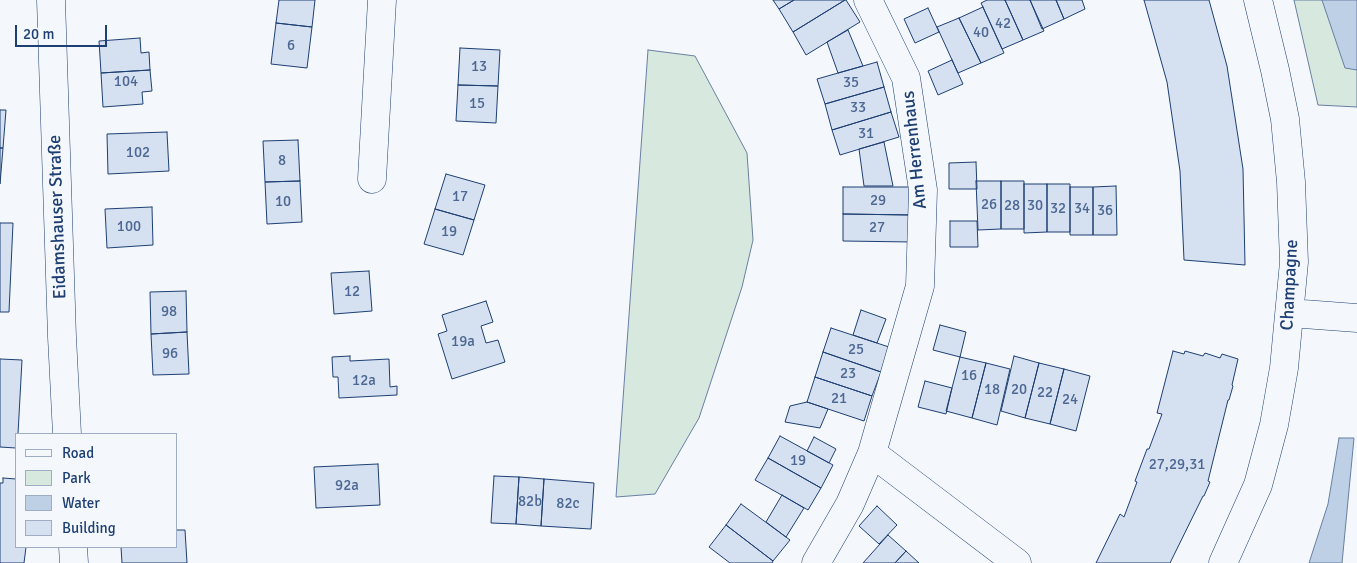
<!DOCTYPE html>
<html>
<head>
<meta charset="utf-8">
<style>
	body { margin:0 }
	#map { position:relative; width:1357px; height:563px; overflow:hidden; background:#f4f7fb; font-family:Signika,sans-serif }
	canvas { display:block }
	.legend { position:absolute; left:15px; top:433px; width:162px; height:115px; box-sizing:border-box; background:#f4f7fb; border:1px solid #9eadc5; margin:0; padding:6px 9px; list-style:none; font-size:15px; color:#1d3f73 }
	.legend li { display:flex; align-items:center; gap:10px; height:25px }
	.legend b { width:25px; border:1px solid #9eadc5 }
	.scale { position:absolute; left:15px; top:25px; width:92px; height:22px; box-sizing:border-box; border:2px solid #1d3f73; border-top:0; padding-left:6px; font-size:15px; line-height:18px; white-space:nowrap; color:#1d3f73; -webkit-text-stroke:4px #f4f7fb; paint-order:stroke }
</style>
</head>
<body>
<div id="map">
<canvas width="1357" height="563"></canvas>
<ul class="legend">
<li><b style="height:6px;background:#f4f7fb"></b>Road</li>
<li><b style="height:14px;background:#d7e8df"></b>Park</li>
<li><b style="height:14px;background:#bed0e5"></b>Water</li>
<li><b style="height:14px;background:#d5e0f0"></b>Building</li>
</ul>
<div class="scale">20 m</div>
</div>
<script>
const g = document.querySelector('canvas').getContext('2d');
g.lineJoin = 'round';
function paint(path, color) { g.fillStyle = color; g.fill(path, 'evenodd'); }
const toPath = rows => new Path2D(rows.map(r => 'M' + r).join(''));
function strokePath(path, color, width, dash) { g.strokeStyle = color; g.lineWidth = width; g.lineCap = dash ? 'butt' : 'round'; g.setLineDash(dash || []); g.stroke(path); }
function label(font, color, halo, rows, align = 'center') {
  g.font = font + ' Signika,sans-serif'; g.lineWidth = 4; g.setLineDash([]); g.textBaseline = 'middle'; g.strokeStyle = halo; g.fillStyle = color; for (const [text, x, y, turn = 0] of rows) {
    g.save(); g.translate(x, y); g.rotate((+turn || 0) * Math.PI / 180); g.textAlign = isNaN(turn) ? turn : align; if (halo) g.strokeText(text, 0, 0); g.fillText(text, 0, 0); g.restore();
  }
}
const green = toPath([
	[1294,0,1357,0,1357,107,1318,105,1294,0],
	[648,50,695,56,747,153,753,240,742,287,699,418,655,494,616,497,648,50]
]);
paint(green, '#d7e8df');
strokePath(green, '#687fa3', 1);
const water = toPath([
	[1322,0,1357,0,1357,70,1345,68,1322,0],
	[1339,438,1354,438,1342,563,1309,563,1328,504,1339,438]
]);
paint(water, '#bed0e5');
strokePath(water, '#687fa3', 1);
const building = toPath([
	[279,0,315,0,312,27,276,23,279,0],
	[773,0,794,0,779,9,773,0],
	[794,0,845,0,793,32,779,9,794,0],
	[845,0,846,0,860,22,806,55,793,32,845,0],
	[987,0,1005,0,1023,40,1002,49,981,3,987,0],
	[1005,0,1030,0,1044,31,1023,40,1005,0],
	[1030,0,1056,0,1064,19,1042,29,1030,0],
	[1056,0,1082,0,1085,9,1064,19,1056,0],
	[1144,0,1209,0,1227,66,1243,169,1245,265,1184,260,1180,171,1167,82,1144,0],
	[983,7,1004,53,981,63,959,18,983,7],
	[928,8,939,32,915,43,904,19,928,8],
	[959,18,981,63,958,73,937,27,959,18],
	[276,23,312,27,307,68,271,64,276,23],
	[848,30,863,66,838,73,827,42,848,30],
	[140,38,141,53,149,52,150,70,101,73,99,41,140,38],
	[460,48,500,50,498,86,458,85,460,48],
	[952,60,963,84,938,95,928,71,952,60],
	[877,62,884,87,825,104,817,79,877,62],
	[150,70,152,91,142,92,143,104,103,107,101,73,150,70],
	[458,85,498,86,496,123,456,121,458,85],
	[884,87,891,112,832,130,825,104,884,87],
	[0,110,6,110,3,148,0,148,0,110],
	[891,112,899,137,840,155,832,130,891,112],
	[167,132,169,171,108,174,107,134,167,132],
	[298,140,300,181,265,182,263,141,298,140],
	[884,142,893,186,864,186,859,149,884,142],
	[0,148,3,148,0,184,0,148],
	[976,162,977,189,949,189,949,163,976,162],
	[446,174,485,185,474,220,435,209,446,174],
	[300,181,302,222,267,224,265,182,300,181],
	[976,181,1001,181,1001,229,978,230,976,181],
	[1001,181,1024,181,1024,229,1001,229,1001,181],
	[1024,184,1047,184,1047,232,1024,233,1024,184],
	[1047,184,1070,184,1070,232,1047,232,1047,184],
	[1116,186,1117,235,1093,235,1093,187,1116,186],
	[843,187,913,187,912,215,843,214,843,187],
	[1070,187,1093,187,1093,235,1070,235,1070,187],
	[152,207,153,245,107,248,105,209,152,207],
	[435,209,474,220,463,255,424,244,435,209],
	[843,214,912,215,912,242,843,241,843,214],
	[950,221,977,221,978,247,950,247,950,221],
	[0,223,13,223,9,312,0,312,0,223],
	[369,271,372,311,334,314,331,273,369,271],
	[186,291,187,332,151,334,150,292,186,291],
	[486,301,493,322,481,326,486,343,498,340,505,362,452,379,438,334,447,331,442,315,486,301],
	[861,310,886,319,877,343,853,335,861,310],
	[940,325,966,332,960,357,933,350,940,325],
	[831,328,889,347,881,372,823,352,831,328],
	[187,332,189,374,153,375,151,334,187,332],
	[1173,351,1184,354,1185,351,1203,356,1205,353,1220,358,1222,354,1238,359,1232,385,1233,386,1229,400,1228,400,1208,481,1210,482,1204,496,1203,496,1170,563,1096,563,1120,514,1124,517,1137,482,1135,481,1147,449,1149,449,1162,414,1157,413,1173,351],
	[823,352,881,372,872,396,815,377,823,352],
	[350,356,350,361,389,359,390,387,397,386,397,395,339,398,338,377,333,377,332,357,350,356],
	[1014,356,1039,363,1025,418,1001,411,1014,356],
	[960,357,986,363,972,418,946,411,960,357],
	[0,359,22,360,18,434,16,434,16,448,0,447,0,359],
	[986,363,1010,369,997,425,972,418,986,363],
	[1039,363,1064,369,1050,424,1025,418,1039,363],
	[1064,369,1090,376,1076,431,1050,424,1064,369],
	[815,377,872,396,864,421,807,402,815,377],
	[925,381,952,388,946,414,918,407,925,381],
	[807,402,828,409,820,428,785,422,790,406,807,402],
	[780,436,833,465,821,488,768,458,780,436],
	[814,437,836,449,829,463,807,451,814,437],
	[768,458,821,488,808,510,755,480,768,458],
	[378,464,380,505,316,508,314,467,378,464],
	[494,476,519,477,516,524,491,523,494,476],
	[519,477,544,479,541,526,516,524,519,477],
	[3,478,16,479,16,547,26,547,24,563,0,563,0,483,3,483,3,478],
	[544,479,594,483,591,529,541,526,544,479],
	[782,495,804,508,786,537,766,522,782,495],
	[741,504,790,540,773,561,726,525,741,504],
	[877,506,897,525,879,544,859,526,877,506],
	[726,525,773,561,772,563,730,563,709,547,726,525],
	[176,530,185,530,187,563,122,563,121,547,176,547,176,530],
	[888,535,906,551,895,563,863,563,888,535],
	[906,551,919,563,895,563,906,551]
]);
paint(building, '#d5e0f0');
strokePath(building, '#1d3f73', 1);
const street = toPath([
	[51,0,62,337,67,434],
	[372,179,382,0],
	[1290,313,1357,318],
	[872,453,1017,563],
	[73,547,74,563],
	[816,563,850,504,872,453,920,286,923,190,906,78,868,0],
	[1223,563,1258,485,1274,425,1284,368,1294,262,1291,182,1285,119,1275,70,1258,0]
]);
strokePath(street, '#1d3f73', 29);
strokePath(street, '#f4f7fb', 28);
label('15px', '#4b6792', null, [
	["42",1003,24],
	["40",981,33],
	["6",291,46],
	["13",479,67],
	["104",126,82],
	["35",851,83],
	["15",477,104],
	["33",858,108],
	["31",866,134],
	["102",138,153],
	["8",282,161],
	["17",460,197],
	["29",878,201],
	["10",283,202],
	["26",989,205],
	["28",1012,206],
	["30",1035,206],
	["32",1058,209],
	["34",1082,209],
	["36",1105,211],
	["100",129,227],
	["27",877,228],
	["19",449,232],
	["12",352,292],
	["98",169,312],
	["19a",463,342],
	["25",856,350],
	["96",170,354],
	["23",848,374],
	["16",969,376],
	["12a",364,381],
	["18",992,390],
	["20",1019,390],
	["22",1045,393],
	["21",839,399],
	["24",1070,400],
	["19",798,461],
	["27,29,31",1177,465],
	["92a",347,486],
	["82b",530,502],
	["82c",568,504]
]);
label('18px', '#1d3f73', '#f4f7fb', [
	["Am Herrenhaus",915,150,-96],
	["Eidamshauser Straße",58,217,-92],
	["Champagne",1290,285,-87]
]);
</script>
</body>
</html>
